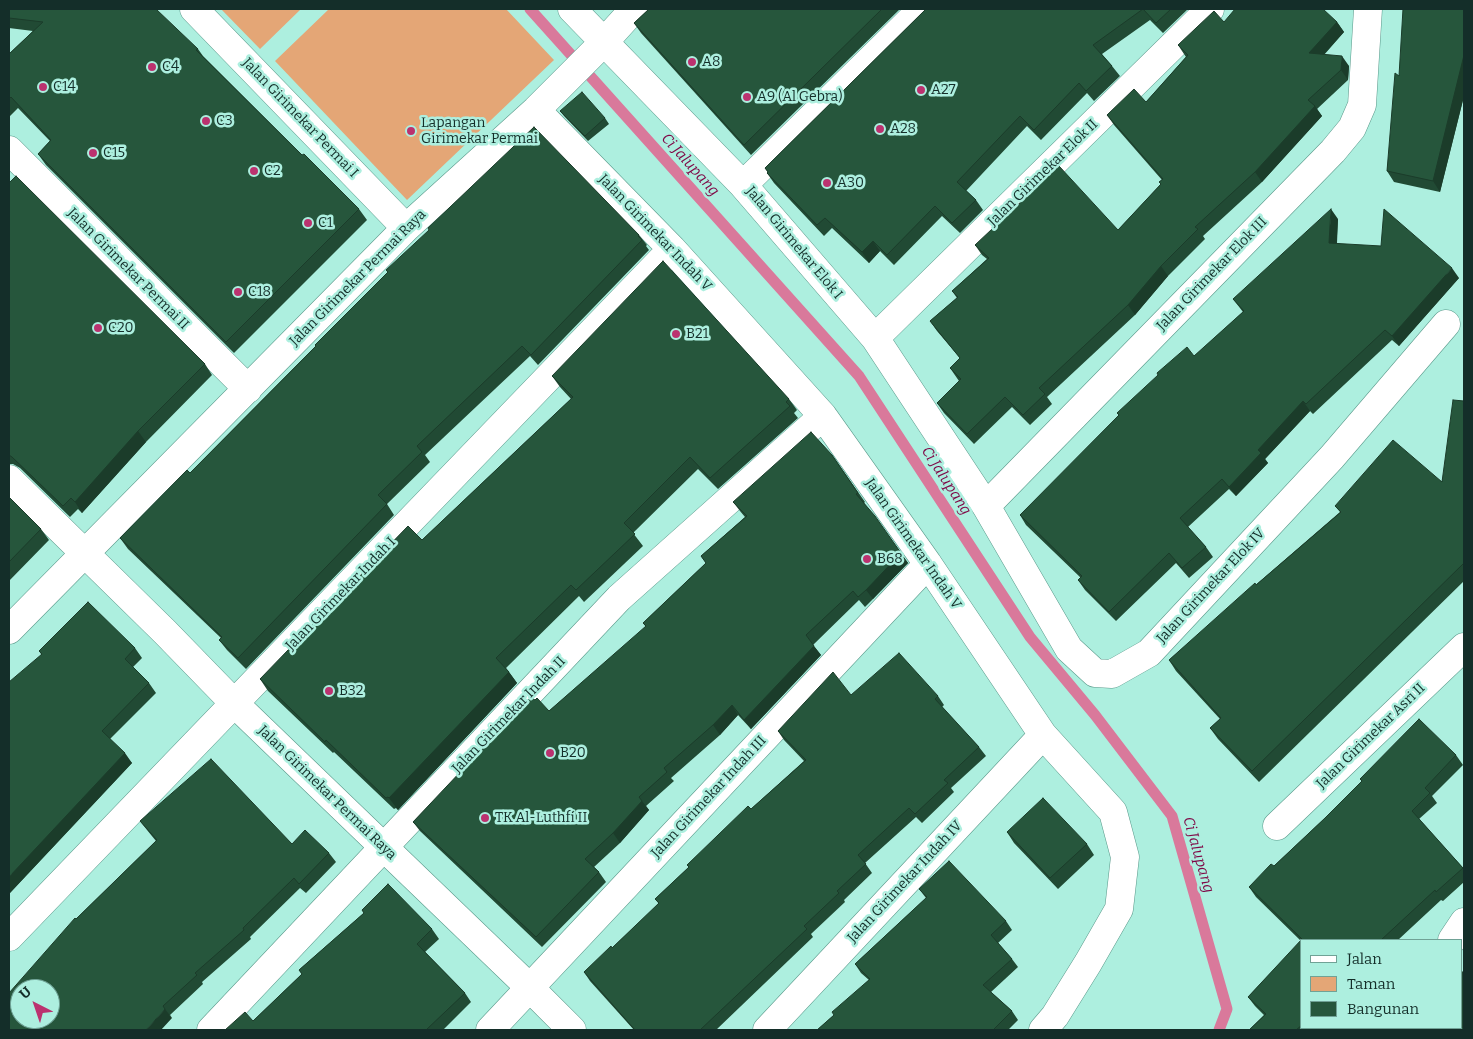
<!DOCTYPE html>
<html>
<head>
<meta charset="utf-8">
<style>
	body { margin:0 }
	#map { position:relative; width:1473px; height:1039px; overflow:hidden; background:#adefdf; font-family:Bitter,serif }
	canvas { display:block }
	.frame { position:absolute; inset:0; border:10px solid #142e29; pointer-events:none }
	.legend { position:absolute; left:1300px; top:939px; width:162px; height:90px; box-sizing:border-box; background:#adefdf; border:1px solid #70a296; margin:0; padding:6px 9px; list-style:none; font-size:15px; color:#142e29 }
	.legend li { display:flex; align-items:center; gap:10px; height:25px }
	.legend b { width:25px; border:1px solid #70a296 }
	.north { position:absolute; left:10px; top:979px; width:50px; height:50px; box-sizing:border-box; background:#adefdf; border:1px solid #70a296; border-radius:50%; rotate:319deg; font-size:14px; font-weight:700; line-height:20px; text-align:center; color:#142e29 }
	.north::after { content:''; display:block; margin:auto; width:18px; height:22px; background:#bb326f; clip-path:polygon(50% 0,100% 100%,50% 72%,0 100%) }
</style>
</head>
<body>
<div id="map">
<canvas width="1473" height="1039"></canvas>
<div class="frame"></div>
<ul class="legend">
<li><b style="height:6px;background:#fff"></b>Jalan</li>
<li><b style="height:14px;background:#e4a676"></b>Taman</li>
<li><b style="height:14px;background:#26563c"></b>Bangunan</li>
</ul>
<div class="north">U</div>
</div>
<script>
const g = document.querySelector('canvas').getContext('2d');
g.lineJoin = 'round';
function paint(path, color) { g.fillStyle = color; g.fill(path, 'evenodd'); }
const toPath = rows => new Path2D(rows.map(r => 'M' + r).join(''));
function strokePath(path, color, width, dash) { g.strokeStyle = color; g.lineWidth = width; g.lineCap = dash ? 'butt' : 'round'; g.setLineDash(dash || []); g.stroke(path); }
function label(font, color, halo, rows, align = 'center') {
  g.font = font + ' Bitter,serif'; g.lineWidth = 5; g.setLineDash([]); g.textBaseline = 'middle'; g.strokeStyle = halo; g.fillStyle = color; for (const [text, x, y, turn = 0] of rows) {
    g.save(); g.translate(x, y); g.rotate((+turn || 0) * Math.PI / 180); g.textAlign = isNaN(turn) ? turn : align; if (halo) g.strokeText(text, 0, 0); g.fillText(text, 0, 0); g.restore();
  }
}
paint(toPath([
	[221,9,301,9,260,49],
	[329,9,506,9,554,60,407,200,275,61]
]), '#e4a676');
strokePath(toPath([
	[530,9,859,376,1030,637,1095,715,1172,816,1227,1009,1219,1030]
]), '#d9799b', 11);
const street = toPath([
	[194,9,406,228],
	[572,9,743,185],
	[922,9,743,185,875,338,986,506,1069,649,1095,673,1112,674,1149,653,1332,457,1446,324],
	[536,110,672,249,823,416,928,564,1043,735,1113,812,1125,857,1119,909,1088,963,1055,1016,1043,1030],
	[9,150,248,389],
	[875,338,1210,9],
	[9,479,165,632,235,704,529,987,572,1030],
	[986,506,1333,151,1352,128,1362,105,1368,9],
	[9,630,406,228,536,110,605,41,634,9],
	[1277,826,1464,647],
	[9,937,672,249],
	[1452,940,1464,922],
	[211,1030,619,598,823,416],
	[490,1030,928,564],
	[767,1030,1043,735],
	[1362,1030,1364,1028]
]);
strokePath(street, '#59998a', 29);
strokePath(street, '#fff', 28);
paint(toPath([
	[9,9,198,49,203,56,302,155,359,209,367,220,234,353,46,165,38,154,50,141,18,108,9,117,9,54,33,31,9,28],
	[649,9,900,9,751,155,641,33,634,23],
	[926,9,1188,9,1163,33,1150,20,1102,54,1112,66,1120,76,1094,101,1087,93,1041,140,1027,126,966,191,976,200,983,210,960,233,942,216,894,265,880,251,869,263,832,228,824,236,774,183,767,173,768,172,765,168],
	[1464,9,1464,96,1440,192,1394,182,1387,171,1399,76],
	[1224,22,1337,22,1344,32,1324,55,1349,66,1348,80,1317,109,1322,116,1262,182,1203,236,1205,239,1168,276,1135,315,1047,397,1052,404,1030,425,1012,407,974,444,944,413,937,403,959,381,950,368,960,358,937,331,930,321,957,298,952,291,987,259,982,255,975,245,1118,230,1161,184,1159,182,1162,180,1114,125,1107,115,1146,102,1186,57,1178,45],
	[560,111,605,118,609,124,588,141,564,116],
	[9,181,205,364,212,375,146,442,82,513,78,509,70,517,20,468,13,464,9,464],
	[1338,219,1337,243,1459,278,1399,346,1392,340,1313,414,1310,411,1265,459,1268,463,1236,496,1229,489,1188,527,1206,547,1213,557,1189,578,1176,563,1116,621,1085,590,1078,580,1081,578,1026,525,1020,515,1243,312,1233,299],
	[639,235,647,245,646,246,649,250,538,365,530,356,425,455,430,462,387,504,394,515,246,669,227,650,219,640,221,638,128,549,120,538,190,473,388,273,386,270],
	[552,376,789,399,797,410,794,413,798,418,718,489,698,469,633,533,643,546,584,602,579,596,506,668,517,683,398,810,396,808,394,809,334,752,333,753,268,691,260,679,422,540,571,399,560,387],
	[1464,401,1464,581,1259,782,1218,739,1210,728,1220,719,1176,671,1169,660,1340,512,1335,506,1442,482],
	[832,455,865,502,864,503,908,563,873,599,865,607,859,600,813,645,821,655,751,729,738,715,720,735,671,778,674,781,646,806,649,810,620,843,594,867,599,872,606,882,542,947,420,831,413,822,535,700,549,711,646,627,643,623,706,563,701,556,745,517,740,511,733,502],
	[9,497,41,529,49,540,9,581],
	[135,648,142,658,133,667,149,683,156,693,110,739,132,763,9,894,41,654,39,651],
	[851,695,938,696,944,705,942,707,979,747,986,756,951,788,954,792,922,823,916,817,865,863,872,873,844,900,845,902,811,934,813,937,716,1030,634,1030,590,981,584,972,612,948,659,904,655,899,689,867,687,865,751,809,804,761,784,740,778,731],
	[1456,755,1463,765,1432,796,1437,803,1419,819,1463,868,1464,870,1464,882,1443,901,1441,900,1398,940,1302,940,1302,1028,1315,1028,1312,1030,1249,1030,1264,1015,1255,1006,1248,997,1301,941,1256,897,1249,887,1274,866,1325,818,1362,781],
	[140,821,292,844,329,853,336,862,306,893,300,888,250,937,251,939,202,982,203,984,170,1015,172,1018,76,919,156,841,147,830],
	[1007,832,1087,844,1094,855,1058,889,1014,843],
	[919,889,1006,921,1012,930,998,943,1012,959,1018,967,991,992,1012,1011,1018,1020,1008,1030,817,1030,834,1015,869,980,861,973,855,964,926,898],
	[362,910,432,929,439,939,425,952,465,993,471,1002,443,1030,225,1030,253,1021,302,974,299,970,364,913]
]), '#214a34');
paint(toPath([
	[1337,22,1344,32,1316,63,1309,53],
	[1464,55,1464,96,1440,192,1433,181],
	[1342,56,1349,66,1348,80,1341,70],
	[1315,106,1322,116,1262,182,1255,172],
	[1331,209,1338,219,1336,252,1329,243],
	[873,241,880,251,869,263,862,252],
	[1161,266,1168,276,1135,315,1128,305],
	[1452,268,1459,278,1399,346,1392,336],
	[1303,401,1310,411,1265,459,1268,463,1236,496,1229,487,1258,450],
	[138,431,146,442,82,513,75,502],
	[901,553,908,563,873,599,866,590],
	[814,646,821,655,751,729,744,720],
	[509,672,517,683,398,810,389,798],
	[732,705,738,715,720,735,713,725],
	[125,753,132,763,9,894,9,877],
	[642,801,649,810,620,843,613,833],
	[165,1009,172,1018,161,1030,146,1030]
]), '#1b3c2a');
const building = toPath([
	[9,9,156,9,198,49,196,50,302,155,304,154,359,209,226,342,38,154,51,140,11,97,9,99,9,54,43,22,9,18,9,9],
	[649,9,882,9,744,145,634,23,649,9],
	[926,9,1171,9,1156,23,1143,9,1093,45,1112,66,1086,91,1079,83,1034,130,1020,116,957,182,976,200,952,223,935,206,887,255,873,241,862,252,825,218,817,225,767,173,768,172,765,168,926,9],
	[1235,9,1323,9,1337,22,1309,53,1342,56,1341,70,1308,100,1315,106,1255,172,1195,227,1198,229,1161,266,1128,305,1039,388,1045,394,1023,415,1005,397,967,434,937,403,961,379,950,368,960,358,930,321,958,297,952,291,989,258,975,245,1059,166,1118,230,1161,184,1159,182,1163,179,1107,115,1134,89,1146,102,1188,55,1178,45,1214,11,1224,22,1235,9],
	[1403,9,1464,9,1464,55,1433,181,1387,171,1395,73,1399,76,1403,9],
	[582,92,605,118,585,136,560,111,582,92],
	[534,127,639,235,638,236,642,240,531,355,522,346,417,446,422,452,378,495,387,504,238,658,219,640,222,637,120,538,187,470,190,473,316,346,315,345,388,272,386,270,429,230,428,228,534,127],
	[16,176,205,364,138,431,75,502,71,498,63,506,12,457,9,455,9,181,10,182,16,176],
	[1331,209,1329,243,1381,246,1384,209,1452,268,1392,336,1385,330,1306,404,1303,401,1258,450,1261,453,1229,487,1222,479,1180,518,1206,547,1182,568,1169,553,1109,612,1078,580,1082,576,1020,515,1119,415,1117,413,1158,375,1157,373,1187,347,1194,356,1244,311,1233,299,1331,209],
	[663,261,789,399,786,402,790,406,710,478,690,457,624,523,635,534,576,590,571,585,496,658,509,672,389,798,388,797,386,798,326,740,325,742,260,679,408,526,422,540,573,397,552,376,663,261],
	[1453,400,1464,401,1464,563,1252,771,1210,728,1221,718,1169,660,1255,583,1256,585,1341,512,1335,506,1393,440,1442,482,1453,400],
	[811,432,832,455,858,493,856,494,875,516,901,553,866,590,858,597,853,591,806,635,814,646,744,720,732,705,713,725,664,768,667,772,639,797,642,801,613,833,585,859,599,872,536,937,413,822,531,697,535,700,537,698,549,711,646,626,643,623,706,563,701,556,747,516,733,502,811,432],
	[9,497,41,529,9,562,9,497],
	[88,602,135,648,125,659,149,683,102,731,125,753,9,877,9,682,42,654,39,651,88,602],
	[899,653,938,696,935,699,979,747,944,780,948,783,915,814,909,808,858,855,866,864,837,891,839,893,804,926,807,929,700,1030,635,1030,584,972,611,946,612,948,659,903,655,899,689,867,687,865,748,806,751,809,806,760,778,731,833,672,851,695,899,653],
	[1419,719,1456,755,1425,788,1430,793,1412,811,1463,868,1436,892,1435,890,1381,940,1302,940,1302,1025,1296,1030,1249,1030,1266,1014,1248,997,1302,939,1249,887,1271,864,1274,866,1325,818,1362,781,1360,779,1419,719],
	[211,759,292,844,305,830,329,853,299,884,294,878,243,928,244,930,195,973,197,975,163,1006,165,1009,146,1030,9,1030,9,993,75,918,76,919,157,840,140,821,211,759],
	[20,989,50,989,50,1019,20,1019,20,989],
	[1043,798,1087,844,1050,878,1007,832,1043,798],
	[949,861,1006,921,991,935,1012,959,983,985,1012,1011,993,1030,817,1030,834,1015,832,1012,870,979,855,964,927,897,919,889,949,861],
	[388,884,432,929,417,944,465,993,426,1030,225,1030,245,1012,253,1021,302,974,299,970,364,913,362,910,388,884],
	[1464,970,1464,1030,1406,1030,1408,1028,1462,1028,1462,973,1464,970]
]);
paint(building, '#26563c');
strokePath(building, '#1b3c2a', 1);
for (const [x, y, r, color] of [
	[692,62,5,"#bb326f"],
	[152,67,5,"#bb326f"],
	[43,87,5,"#bb326f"],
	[921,90,5,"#bb326f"],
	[747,97,5,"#bb326f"],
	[206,121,5,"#bb326f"],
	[880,129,5,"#bb326f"],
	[411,131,5,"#bb326f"],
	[93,153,5,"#bb326f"],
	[254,171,5,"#bb326f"],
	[827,183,5,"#bb326f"],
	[308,223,5,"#bb326f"],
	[238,292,5,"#bb326f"],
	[98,328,5,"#bb326f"],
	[676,334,5,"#bb326f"],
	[867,559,5,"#bb326f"],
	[329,691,5,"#bb326f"],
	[550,753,5,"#bb326f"],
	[485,818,5,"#bb326f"]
]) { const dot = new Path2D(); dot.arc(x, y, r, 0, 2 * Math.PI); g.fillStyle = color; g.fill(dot); strokePath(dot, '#adefdf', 2); }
label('14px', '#142e29', '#adefdf', [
	["A8",702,62],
	["C4",162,67],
	["C14",53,87],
	["A27",931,90],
	["A9 (Al Gebra)",757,97],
	["C3",216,121],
	["Lapangan",421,123],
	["Girimekar Permai",421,139],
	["A28",890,129],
	["C15",103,153],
	["C2",264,171],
	["A30",837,183],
	["C1",318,223],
	["C18",248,292],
	["C20",108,328],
	["B21",686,334],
	["B68",877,559],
	["B32",339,691],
	["B20",560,753],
	["TK Al-Luthfi II",495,818]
], 'left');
label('14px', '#142e29', '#adefdf', [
	["Jalan Girimekar Permai I",300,118,46],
	["Jalan Girimekar Elok II",1043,173,-44],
	["Jalan Girimekar Indah V",655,233,46],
	["Jalan Girimekar Elok I",794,243,50],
	["Jalan Girimekar Permai II",128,269,45],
	["Jalan Girimekar Elok III",1212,274,-46],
	["Jalan Girimekar Permai Raya",358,278,-45],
	["Jalan Girimekar Indah V",913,544,55],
	["Jalan Girimekar Elok IV",1211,586,-47],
	["Jalan Girimekar Indah I",341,594,-46],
	["Jalan Girimekar Indah II",509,715,-46],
	["Jalan Girimekar Asri II",1371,736,-44],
	["Jalan Girimekar Permai Raya",327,793,44],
	["Jalan Girimekar Indah III",709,797,-47],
	["Jalan Girimekar Indah IV",905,882,-47]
]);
label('italic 15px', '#7f0645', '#adefdf', [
	["Ci Jalupang",690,165,48],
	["Ci Jalupang",946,481,57],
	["Ci Jalupang",1198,855,74]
]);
</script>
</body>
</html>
